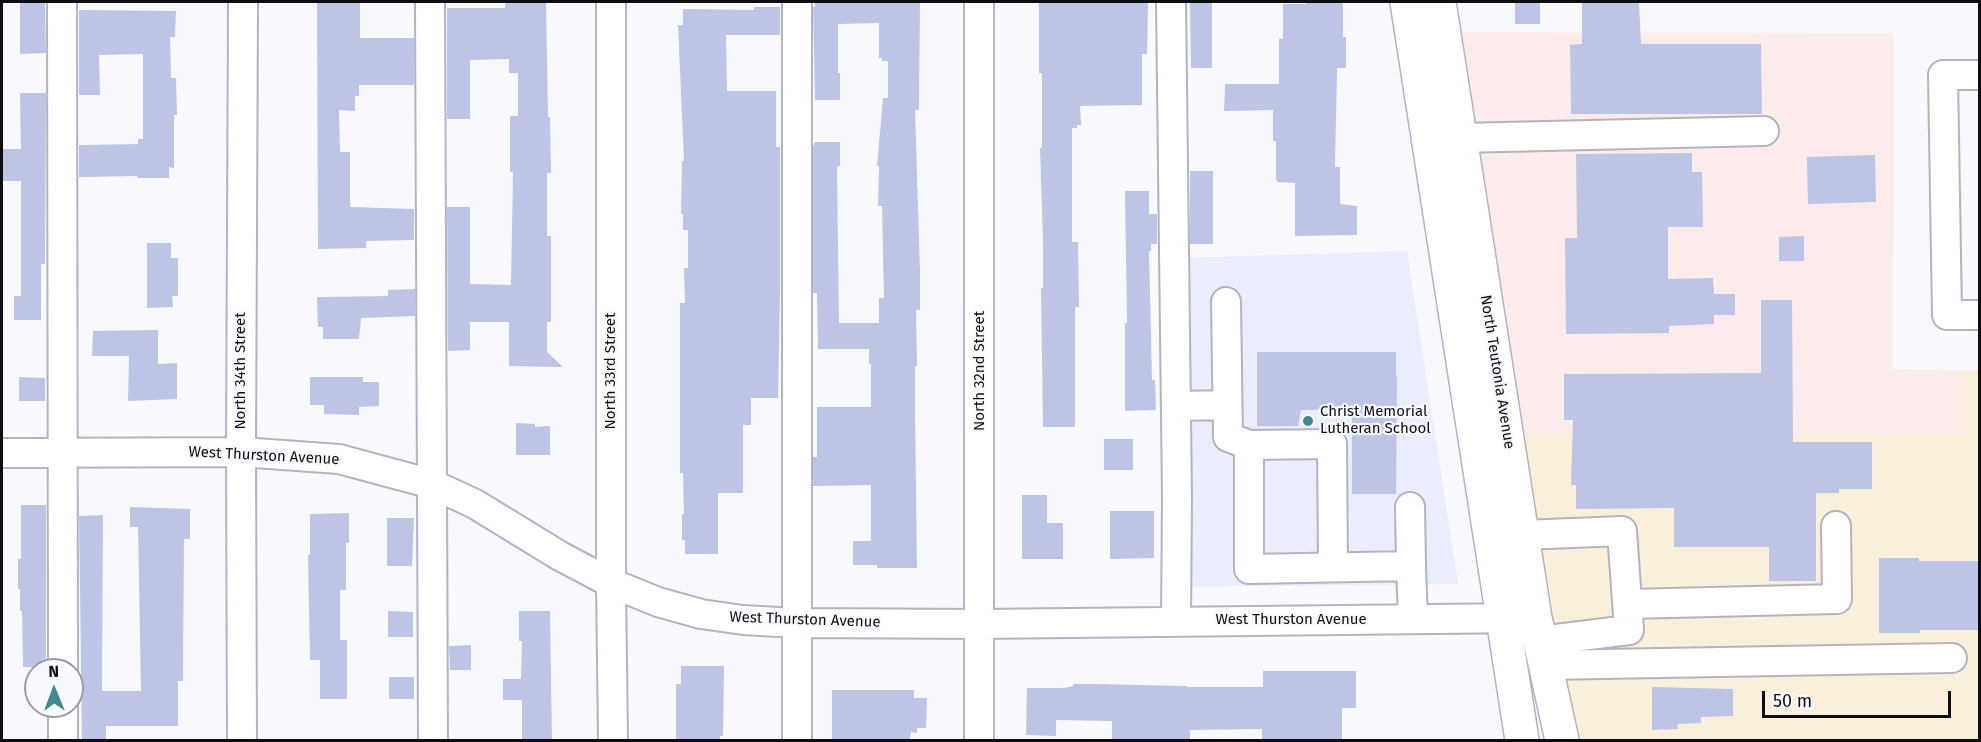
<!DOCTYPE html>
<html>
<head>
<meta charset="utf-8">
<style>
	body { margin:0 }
	#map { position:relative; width:1981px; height:742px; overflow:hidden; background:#f8f9fe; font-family:"Fira Sans",sans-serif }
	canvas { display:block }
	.frame { position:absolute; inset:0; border:3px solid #0e0e12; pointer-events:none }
	.north { position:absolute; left:24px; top:658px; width:60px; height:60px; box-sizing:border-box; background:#f8f9fe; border:2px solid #9a9ba0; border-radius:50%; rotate:359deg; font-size:16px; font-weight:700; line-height:24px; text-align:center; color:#0e0e12 }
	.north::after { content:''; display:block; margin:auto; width:21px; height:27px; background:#428990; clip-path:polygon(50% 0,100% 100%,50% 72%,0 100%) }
	.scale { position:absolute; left:1762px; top:691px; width:189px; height:27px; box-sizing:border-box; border:3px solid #0e0e12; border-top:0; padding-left:8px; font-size:18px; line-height:21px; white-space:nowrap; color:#0e0e12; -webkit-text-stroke:4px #f8f9fe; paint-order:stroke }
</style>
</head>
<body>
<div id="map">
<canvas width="1981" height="742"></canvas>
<div class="frame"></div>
<div class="north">N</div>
<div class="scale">50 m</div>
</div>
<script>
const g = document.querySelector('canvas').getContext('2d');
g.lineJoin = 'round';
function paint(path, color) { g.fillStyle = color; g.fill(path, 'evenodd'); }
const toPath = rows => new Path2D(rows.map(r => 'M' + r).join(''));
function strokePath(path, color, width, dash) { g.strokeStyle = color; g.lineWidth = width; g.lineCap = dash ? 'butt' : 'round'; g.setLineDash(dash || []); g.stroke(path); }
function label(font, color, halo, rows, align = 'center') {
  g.font = font + ' "Fira Sans",sans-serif'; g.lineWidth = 4.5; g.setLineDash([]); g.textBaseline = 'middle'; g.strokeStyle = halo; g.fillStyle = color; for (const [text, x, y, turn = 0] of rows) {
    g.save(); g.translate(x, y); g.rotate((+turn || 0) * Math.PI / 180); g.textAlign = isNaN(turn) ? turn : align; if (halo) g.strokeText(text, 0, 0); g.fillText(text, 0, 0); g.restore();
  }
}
paint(toPath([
	[1444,32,1894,33,1893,369,1963,370,1964,436,1507,434]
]), '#fcebeb');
paint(toPath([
	[1963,370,1979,370,1979,740,1562,740,1507,434,1963,436]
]), '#f9efda');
paint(toPath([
	[1407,251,1458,584,1187,587,1179,258]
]), '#eaedfc');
paint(toPath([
	[20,2,45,2,46,53,20,54],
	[317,2,360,2,360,38,414,38,414,85,359,85,359,96,355,96,355,111,339,110,340,152,350,152,350,207,414,209,414,240,366,241,366,248,318,249],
	[505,2,546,2,548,117,550,117,551,173,547,173,547,236,551,236,551,322,547,322,547,352,563,367,509,366,509,322,470,322,470,350,448,351,447,207,470,207,470,284,511,285,513,172,510,172,510,116,518,116,518,73,509,73,509,59,470,60,470,119,447,119,447,8,505,8],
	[815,2,920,2,919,110,915,110,920,271,920,310,916,310,917,366,915,366,915,414,917,568,877,568,877,565,853,565,853,541,871,541,871,485,813,486,813,457,817,457,817,407,871,407,871,364,869,364,869,349,818,349,817,293,813,293,813,147,815,142,840,142,840,166,837,167,839,323,879,323,879,298,884,298,882,206,878,206,879,166,877,166,883,98,888,98,888,61,882,61,882,58,879,58,879,23,838,24,838,73,840,73,840,100,815,100,813,7,815,7],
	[1039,2,1148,2,1147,54,1142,54,1142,105,1080,106,1081,125,1077,125,1077,128,1072,128,1072,242,1078,242,1079,307,1075,307,1075,427,1043,427,1041,288,1043,288,1043,242,1040,148,1042,148,1042,73,1039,73],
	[1190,2,1212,2,1212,68,1191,68],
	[1306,2,1343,2,1343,37,1346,37,1346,68,1337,68,1335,167,1340,167,1340,204,1357,206,1357,235,1295,236,1295,183,1277,182,1277,180,1276,180,1276,141,1273,141,1273,110,1224,111,1225,84,1279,84,1279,39,1283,39,1283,4,1306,4],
	[1515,2,1540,2,1540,24,1515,24],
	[1582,2,1639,2,1641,44,1761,44,1762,114,1571,114,1570,45,1582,44],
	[754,7,780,7,780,35,726,35,727,91,776,91,776,147,780,147,780,293,778,398,751,398,751,425,743,425,743,493,718,493,718,554,685,554,685,540,682,540,682,514,684,514,683,473,680,473,680,303,685,303,684,268,688,268,688,230,683,230,683,214,681,214,682,161,684,161,678,25,683,25,683,9,754,10],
	[79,10,176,11,175,37,170,37,171,78,176,78,177,115,174,115,174,168,169,167,169,178,137,178,137,176,79,177,79,145,138,144,138,139,143,139,143,54,99,55,100,95,79,95],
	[20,93,46,93,45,264,41,264,41,320,14,320,14,296,21,296,21,181,2,181,2,149,21,149],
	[1692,153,1692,172,1702,172,1703,227,1668,227,1668,279,1713,278,1714,294,1735,294,1735,315,1714,315,1714,324,1669,326,1669,333,1566,334,1565,238,1577,238,1576,154],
	[1875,155,1876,202,1808,204,1807,157],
	[1190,171,1213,171,1213,244,1190,244],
	[1125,191,1149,191,1149,214,1157,214,1157,244,1151,244,1151,251,1149,251,1152,380,1155,380,1156,410,1125,411,1125,323,1127,323],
	[1804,236,1804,261,1779,261,1779,237],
	[147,243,171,243,171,258,178,258,178,296,172,296,173,307,147,308],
	[415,289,415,316,361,318,359,339,323,339,323,327,318,327,317,297,388,296,388,290],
	[1761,300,1792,300,1793,442,1872,442,1872,489,1839,489,1839,493,1816,493,1816,581,1769,581,1769,547,1674,547,1674,508,1576,509,1576,485,1571,485,1573,420,1564,420,1564,374,1761,373],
	[158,330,158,364,177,363,177,399,128,401,129,356,92,356,93,331],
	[1257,352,1396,352,1396,377,1397,377,1396,494,1352,494,1352,409,1301,410,1298,426,1257,426],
	[19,377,45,378,45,401,19,401],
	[310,377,363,377,363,382,379,382,379,406,359,407,359,415,324,414,324,405,310,405],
	[516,423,535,424,535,427,550,426,550,455,516,455],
	[1104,439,1133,439,1133,470,1104,470],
	[1022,495,1047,495,1047,523,1063,523,1063,559,1022,559],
	[21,505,46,505,46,667,23,667,22,611,20,611,20,589,18,589,18,559,21,559],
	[130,507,190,509,190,539,184,539,183,681,178,681,178,726,106,726,106,741,82,741,79,516,103,515,102,691,141,691,138,527,130,527],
	[1110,511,1154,511,1154,558,1110,559],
	[349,513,349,543,346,543,346,590,340,590,340,640,347,640,347,699,320,699,320,660,310,660,308,555,310,555,310,514],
	[387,518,414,518,412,566,387,566],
	[1879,558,1919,558,1919,561,1980,561,1980,630,1920,630,1920,633,1879,633],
	[388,611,413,612,413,637,388,637],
	[519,611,550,611,552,741,522,741,522,700,503,700,503,679,521,679,522,641,519,641],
	[471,645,471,670,450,670,449,646],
	[681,666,724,666,723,736,720,736,720,741,676,741,676,684,681,684],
	[1263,671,1356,671,1356,708,1342,708,1342,741,1262,741,1262,729,1190,730,1190,739,1112,740,1112,721,1056,720,1056,736,1026,735,1027,688,1064,688,1073,686,1073,684,1094,684,1187,686,1187,687,1263,687],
	[389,677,414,677,414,699,389,699],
	[1652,687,1733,689,1733,716,1701,717,1701,723,1677,724,1678,729,1652,730],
	[832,690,914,690,914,698,927,698,926,728,917,728,917,733,911,732,910,740,832,741]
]), '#bec4e6');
const minor = toPath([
	[62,2,63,670],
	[430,2,433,740],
	[611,2,611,583,613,740],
	[1171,2,1177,498,1176,621],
	[1980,75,1943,75,1947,315,1980,315],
	[1460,138,1764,131],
	[1226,302,1228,437,1249,445,1249,569,1411,566,1413,619],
	[1176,406,1227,405],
	[1249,445,1332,444,1333,567],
	[2,453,241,452,339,459,432,484,475,504,560,556,611,583,658,602,701,614,743,620,796,623,980,624,1524,618],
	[1410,507,1411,566],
	[1522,535,1622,531,1629,630,1540,641],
	[1628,604,1837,599,1836,526],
	[1546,665,1952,658],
	[63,740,63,706],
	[242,740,241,452,243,2],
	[797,740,797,2],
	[979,740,979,2]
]);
const major = toPath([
	[1407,2,1522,740],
	[1439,2,1535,618,1562,740]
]);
strokePath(minor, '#b2b4bf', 32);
strokePath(major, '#b2b4bf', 36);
strokePath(minor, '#fff', 28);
strokePath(major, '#fff', 33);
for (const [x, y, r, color] of [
	[1308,421,6,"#428990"]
]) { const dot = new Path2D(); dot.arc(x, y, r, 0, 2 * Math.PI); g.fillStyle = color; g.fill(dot); strokePath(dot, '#f8f9fe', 2); }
label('15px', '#0e0e12', '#f8f9fe', [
	["North 34th Street",241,371,-90],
	["North 33rd Street",611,371,-90],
	["North 32nd Street",980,371,-90],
	["North Teutonia Avenue",1497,372,81],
	["West Thurston Avenue",264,456,3],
	["West Thurston Avenue",805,620,2],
	["West Thurston Avenue",1291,620]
]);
label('15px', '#0e0e12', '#f8f9fe', [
	["Christ Memorial",1320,412],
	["Lutheran School",1320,429]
], 'left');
</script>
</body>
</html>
